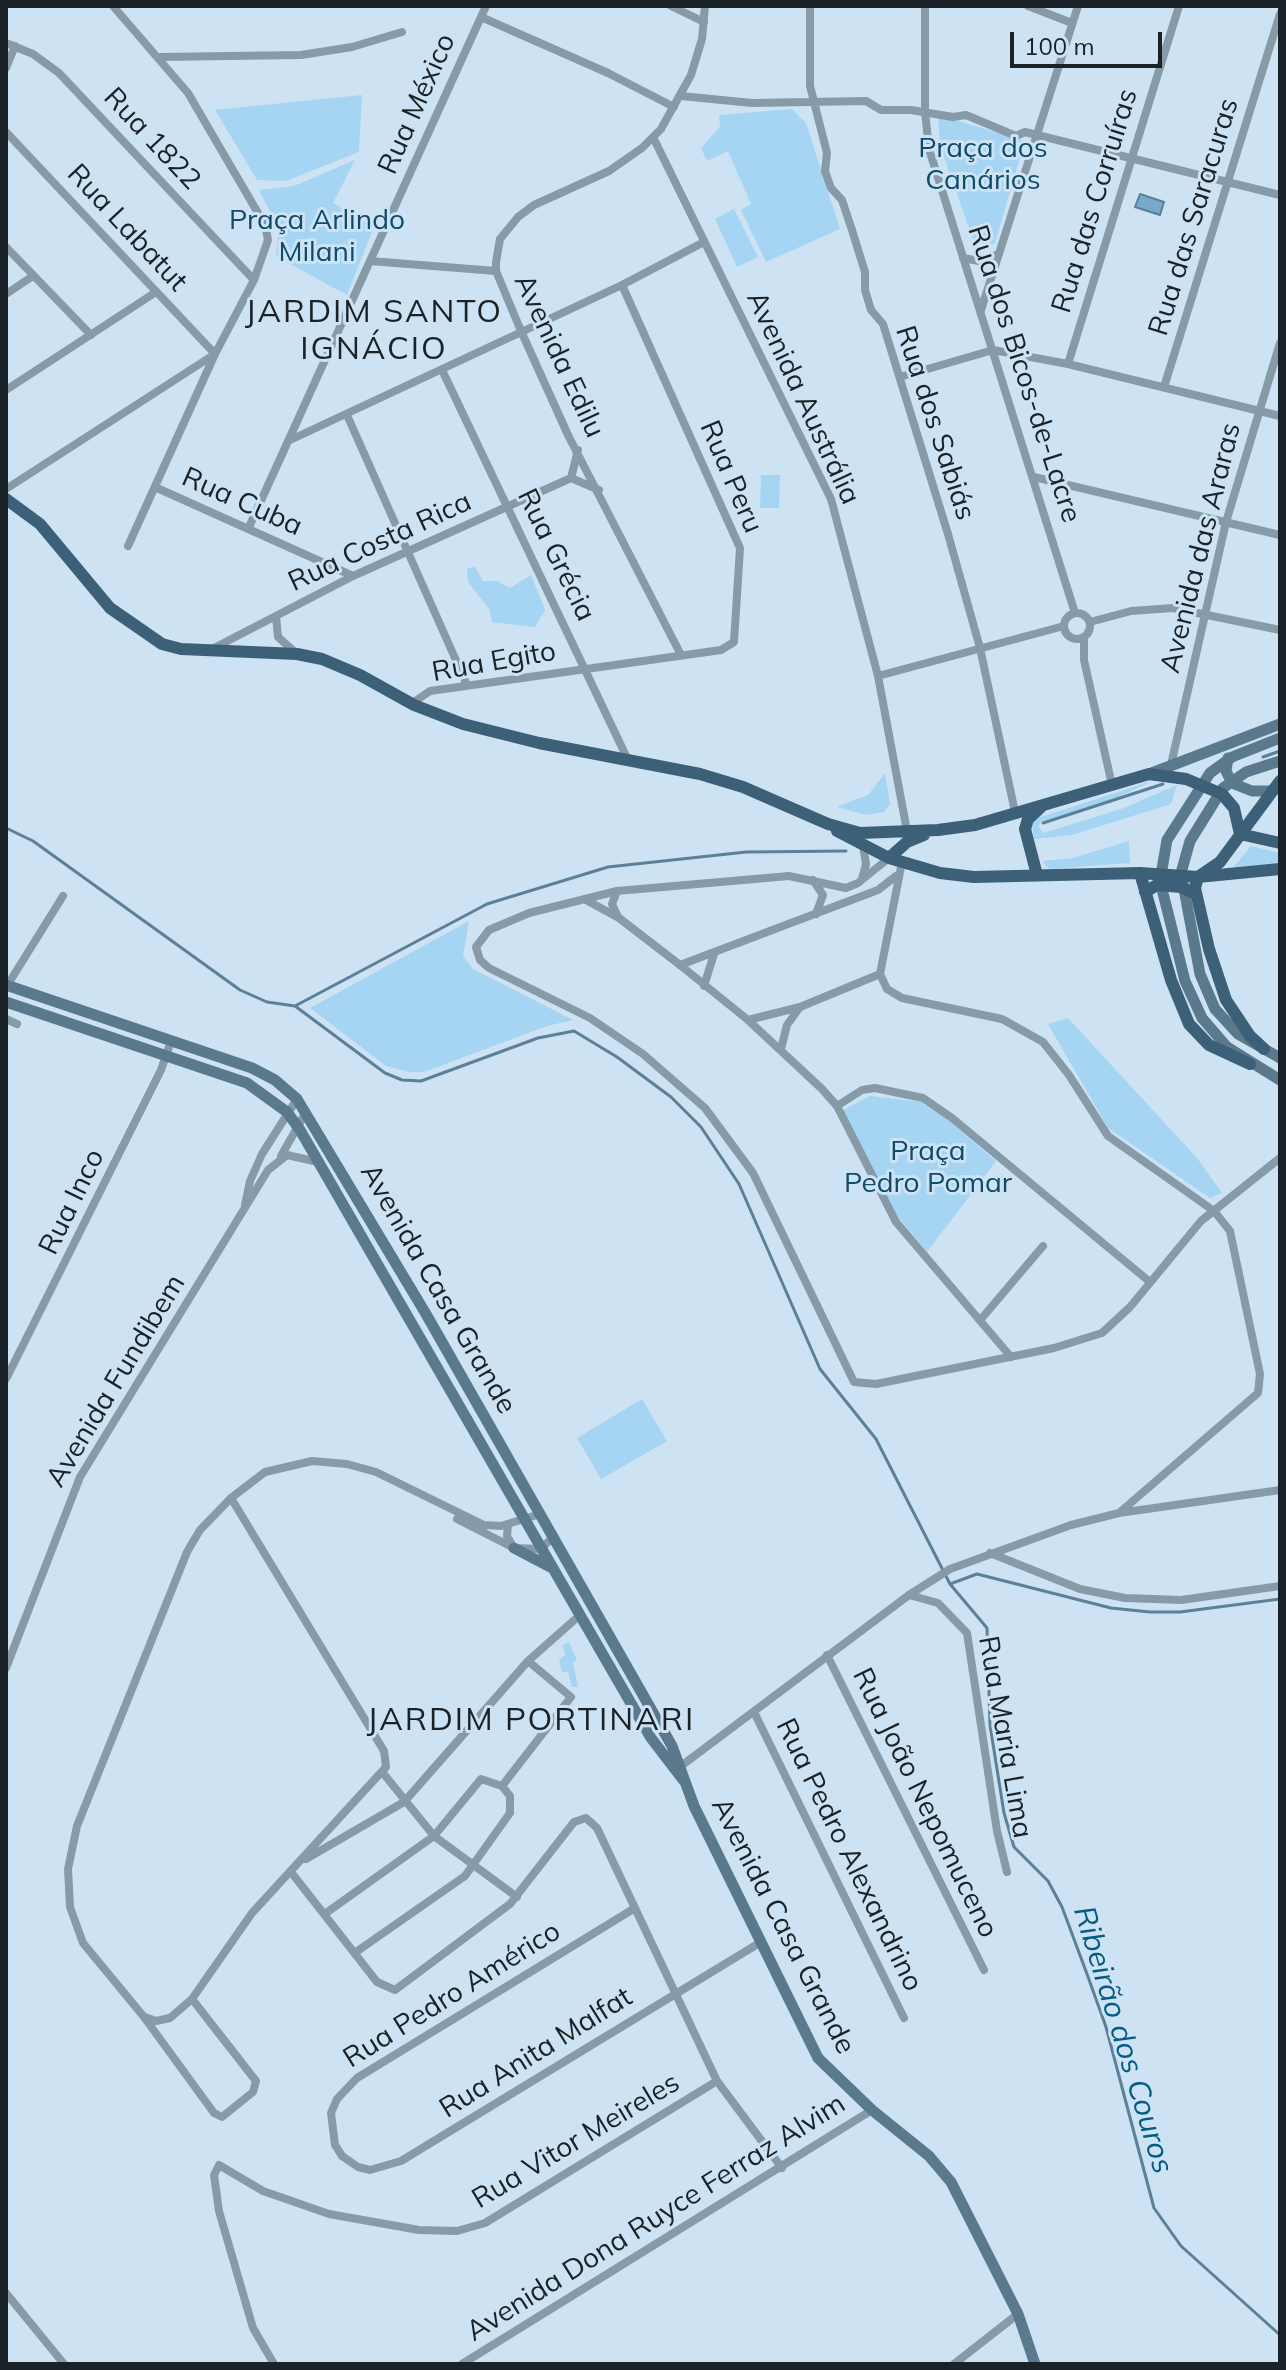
<!DOCTYPE html>
<html>
<head>
<meta charset="utf-8">
<style>
	body { margin:0 }
	#map { position:relative; width:1286px; height:2370px; overflow:hidden; background:#cde3f3; font-family:Mulish,sans-serif }
	canvas { display:block }
	.frame { position:absolute; inset:0; border:8px solid #1a2228; pointer-events:none }
	.scale { position:absolute; left:1010px; top:32px; width:152px; height:36px; box-sizing:border-box; border:4px solid #1a2228; border-top:0; padding-left:10px; font-size:24px; line-height:28px; white-space:nowrap; color:#1a2228; -webkit-text-stroke:6px #cde3f3; paint-order:stroke }
</style>
</head>
<body>
<div id="map">
<canvas width="1286" height="2370"></canvas>
<div class="frame"></div>
<div class="scale">100 m</div>
</div>
<script>
const g = document.querySelector('canvas').getContext('2d');
g.lineJoin = 'round';
function paint(path, color) { g.fillStyle = color; g.fill(path, 'evenodd'); }
const toPath = rows => new Path2D(rows.map(r => 'M' + r).join(''));
function strokePath(path, color, width, dash) { g.strokeStyle = color; g.lineWidth = width; g.lineCap = dash ? 'butt' : 'round'; g.setLineDash(dash || []); g.stroke(path); }
function label(font, color, halo, rows, align = 'center') {
  g.font = font + ' Mulish,sans-serif'; g.lineWidth = 6; g.setLineDash([]); g.textBaseline = 'middle'; g.strokeStyle = halo; g.fillStyle = color; for (const [text, x, y, turn = 0] of rows) {
    g.save(); g.translate(x, y); g.rotate((+turn || 0) * Math.PI / 180); g.textAlign = isNaN(turn) ? turn : align; if (halo) g.strokeText(text, 0, 0); g.fillText(text, 0, 0); g.restore();
  }
}
paint(toPath([
	[362,95,359,152,286,181,257,180,215,110],
	[792,109,806,123,840,229,766,262,741,210,751,204,728,151,707,161,701,148,720,127,719,115],
	[938,115,1025,141,995,243,986,247,975,245,940,146],
	[355,160,333,203,374,227,347,295,276,256,279,230,259,190,294,186],
	[734,209,758,257,737,267,715,219],
	[761,475,780,475,779,508,760,508],
	[475,567,483,581,497,581,510,588,531,575,545,610,535,627,492,622,489,609,468,582,467,568],
	[885,773,890,804,884,812,866,815,837,807,868,795],
	[1155,780,1112,800,1040,822,1039,827,1043,833,1124,808,1177,785,1171,804,1072,835,1034,839,1032,822,1038,818],
	[1129,841,1130,863,1049,869,1042,861,1073,858],
	[1251,846,1280,853,1280,865,1232,869],
	[469,921,463,956,473,969,573,1020,547,1026,424,1072,409,1072,386,1066,310,1008],
	[1068,1018,1197,1158,1222,1193,1210,1198,1108,1128,1048,1024],
	[870,1096,921,1102,948,1120,996,1161,927,1252,897,1216,843,1110],
	[642,1399,667,1441,601,1479,577,1438],
	[569,1642,577,1660,573,1662,578,1687,572,1687,568,1672,562,1672,559,1660,565,1655,563,1645]
]), '#a6d4f3');
const water = toPath([
	[1140,194,1164,202,1160,215,1135,207,1140,194]
]);
paint(water, '#79a9c8');
strokePath(water, '#5c8098', 2);
strokePath(toPath([
	[1263,757,1280,751],
	[1043,823,1163,784],
	[6,828,33,841,240,990,267,1002,295,1006,385,1073,402,1080,421,1081,538,1038,574,1031,617,1057,671,1097,701,1127,739,1184,820,1369,876,1439,950,1584,987,1628,990,1725,1004,1813,1014,1847,1048,1881,1062,1907,1087,1974,1106,2027,1154,2208,1181,2246,1280,2335],
	[295,1006,487,904,608,867,746,852,846,851],
	[950,1584,977,1574,1111,1608,1150,1612,1180,1612,1280,1599]
]), '#5c8098', 3);
strokePath(toPath([
	[113,6,188,93,265,225,268,240,254,280,215,354,128,546],
	[671,6,704,22],
	[810,6,810,86,827,153,825,171,831,188,842,200,852,230,865,272,865,290,871,310,883,324,948,534,980,648,1015,812],
	[925,6,925,112,929,149,1075,613],
	[1028,6,1072,23],
	[481,17,608,73,674,107],
	[6,43,33,54,59,73,254,280],
	[160,57,301,55,352,47,402,32],
	[6,68,15,46],
	[681,96,752,103,866,101,881,110,911,110,953,117,966,115,1016,136,1025,132,1280,195],
	[6,132,215,354,6,489],
	[653,137,831,499,878,676,907,831],
	[6,247,91,335],
	[963,258,979,261,999,254],
	[370,261,496,271],
	[6,294,33,276],
	[981,310,1078,6],
	[1068,364,1179,6],
	[442,370,628,760],
	[900,377,993,350,1068,364,1280,416],
	[1164,387,1280,14],
	[6,390,156,292],
	[347,415,467,685],
	[288,441,622,285,704,242],
	[1034,477,1280,535],
	[571,478,578,450],
	[157,488,353,576],
	[249,527,486,6],
	'1064 626a13 13 0 1 1 26 0a13 13 0 1 1-26 0Z',
	[276,616,278,637,296,653],
	[1090,622,1131,611,1173,608,1280,630],
	[1084,637,1084,660,1112,785],
	[214,648,353,576,571,478,599,490],
	[681,655,568,435,521,331,496,271,496,262,500,239,518,217,534,205,609,171,642,148,661,129,691,75,702,39,705,6],
	[878,676,1064,626],
	[411,704,430,691,721,650,734,642,740,548,622,285],
	[1171,765,1226,522,1280,343],
	[889,858,858,883,846,888,789,876,617,891,529,913,489,930,476,947,480,960,489,968,590,1018,643,1054,705,1108,753,1173,854,1382,876,1384,1054,1348,1102,1333,1130,1307,1201,1221,1280,1158],
	[862,879,866,864,863,846],
	[813,880,823,895,816,914],
	[617,891,612,904,618,917],
	[586,900,619,918,680,965,748,1020,822,1089,837,1106,896,1222,1011,1357],
	[680,965,878,890,896,876],
	[880,974,887,989,902,998,1002,1019,1043,1042,1069,1075,1108,1136,1214,1211,1230,1231,1260,1374,1258,1393,1119,1513],
	[880,974,902,862],
	[7,986,63,896],
	[704,986,714,954],
	[6,1019,17,1024],
	[748,1020,800,1007,880,974],
	[781,1049,787,1025,800,1007],
	[837,1106,862,1090,875,1088,923,1098,952,1118,1150,1282],
	[281,1156,306,1112],
	[245,1205,250,1181,262,1154,297,1099],
	[982,1318,1043,1246],
	[6,1379,161,1070,171,1041],
	[457,1519,514,1548,541,1549,554,1536],
	[508,1524,507,1536,514,1548],
	[990,1553,1080,1589,1125,1598,1181,1600,1280,1586],
	[909,1595,938,1603,967,1633,997,1831,1007,1872],
	[827,1655,984,1970],
	[6,1668,80,1477,268,1170,287,1155,318,1162],
	[754,1712,904,2018],
	[677,1769,909,1595,950,1569,1071,1525,1119,1513,1280,1490],
	[383,1773,434,1836,517,1897],
	[502,1786,571,1697,528,1661],
	[306,1859,404,1802,528,1661,580,1615],
	[291,1872,377,1982,395,1990,510,1904,574,1822,586,1818,597,1828,717,2081,782,2168],
	[635,1908,357,2078,337,2099,331,2113,335,2145,342,2156,358,2167,370,2170,401,2161,761,1942],
	[326,1913,434,1836,481,1779,502,1786,510,1796,510,1813,465,1876,356,1952],
	[192,1999,256,2081,253,2092,222,2117,214,2113,144,2017,83,1943,70,1907,68,1869,77,1826,187,1552,200,1530,231,1498,265,1472,312,1461,347,1464,376,1472,484,1525,501,1526,540,1514],
	[145,2017,156,2021,170,2018,192,1999,252,1913,386,1767,384,1751,231,1498],
	[6,2293,64,2364],
	[274,2364,253,2328,219,2211,214,2175,219,2165,263,2191,329,2214,419,2230,457,2231,485,2223,717,2081],
	[462,2364,872,2110],
	[954,2364,1018,2314]
]), '#869aa8', 8);
strokePath(toPath([
	[1280,738,1232,757,1210,773,1167,840,1160,881,1185,981,1202,1018,1227,1047,1280,1080],
	[1228,758,1226,771,1232,783,1252,791,1270,791],
	[1280,761,1246,772,1223,788,1190,841,1181,873,1200,974,1215,1009,1238,1034,1280,1058],
	[1149,774,1280,724],
	[6,985,252,1068,275,1080,297,1099,426,1314,672,1746,694,1806,818,2058,872,2110,929,2156,951,2182,1018,2314,1035,2364],
	[6,1002,247,1083,287,1112,300,1130,651,1738,684,1781],
	[514,1548,552,1568]
]), '#5b798c', 11);
strokePath(toPath([
	[6,499,40,524,110,608,162,644,181,649,297,654,322,659,360,675,414,705,463,724,539,743,700,774,743,787,828,824,860,833,938,830,975,825,1149,774,1186,779,1222,794,1234,808,1240,834],
	[837,831,889,858,940,873,974,877,1140,873,1198,877,1280,869],
	[1240,834,1280,843],
	[889,858,907,842,924,835],
	[1140,873,1171,980,1189,1024,1209,1045,1250,1064],
	[1037,875,1025,829,1028,819,1041,807],
	[1145,892,1157,885,1181,887,1196,894],
	[1264,1049,1250,1036,1226,1000,1209,949,1195,888,1198,877,1220,862,1280,781]
]), '#3b6078', 12);
label('28px', '#1a2228', '#cde3f3', [
	["Rua México",417,104,-66],
	["Rua 1822",152,139,47],
	["Rua das Corruíras",1095,201,-73],
	["Rua das Saracuras",1194,217,-73],
	["Rua Labatut",127,228,47],
	["Avenida Edilu",559,356,65],
	["Rua dos Bicos-de-Lacre",1024,374,72],
	["Avenida Austrália",803,398,65],
	["Rua dos Sabiás",935,423,72],
	["Rua Peru",731,477,67],
	["Rua Cuba",242,502,24],
	["Rua Costa Rica",380,542,-25],
	["Avenida das Araras",1201,548,-76],
	["Rua Grécia",556,555,64],
	["Rua Egito",494,662,-10],
	["Rua Inco",72,1202,-64],
	["Avenida Casa Grande",438,1289,60],
	["Avenida Fundibem",116,1381,-59],
	["Rua Maria Lima",1005,1737,80],
	["Rua João Nepomuceno",925,1803,64],
	["Rua Pedro Alexandrino",849,1855,64],
	["Avenida Casa Grande",783,1926,63],
	["Rua Pedro Américo",452,1995,-32],
	["Rua Anita Malfat",536,2053,-32],
	["Rua Vitor Meireles",576,2141,-31],
	["Avenida Dona Ruyce Ferraz Alvim",656,2218,-32]
]);
label('28px', '#0f4b6a', '#cde3f3', [
	["Praça dos",983,149],
	["Canários",983,181],
	["Praça Arlindo",317,221],
	["Milani",317,253],
	["Praça",928,1152],
	["Pedro Pomar",928,1184]
]);
label('italic 30px', '#045c85', '#cde3f3', [
	["Ribeirão dos Couros",1123,2040,73]
]);
g.letterSpacing = '2px';
label('32px', '#1a2228', '#cde3f3', [
	["JARDIM SANTO",374,312],
	["IGNÁCIO",374,349],
	["JARDIM PORTINARI",531,1720]
]);
g.letterSpacing = '0px';
</script>
</body>
</html>
